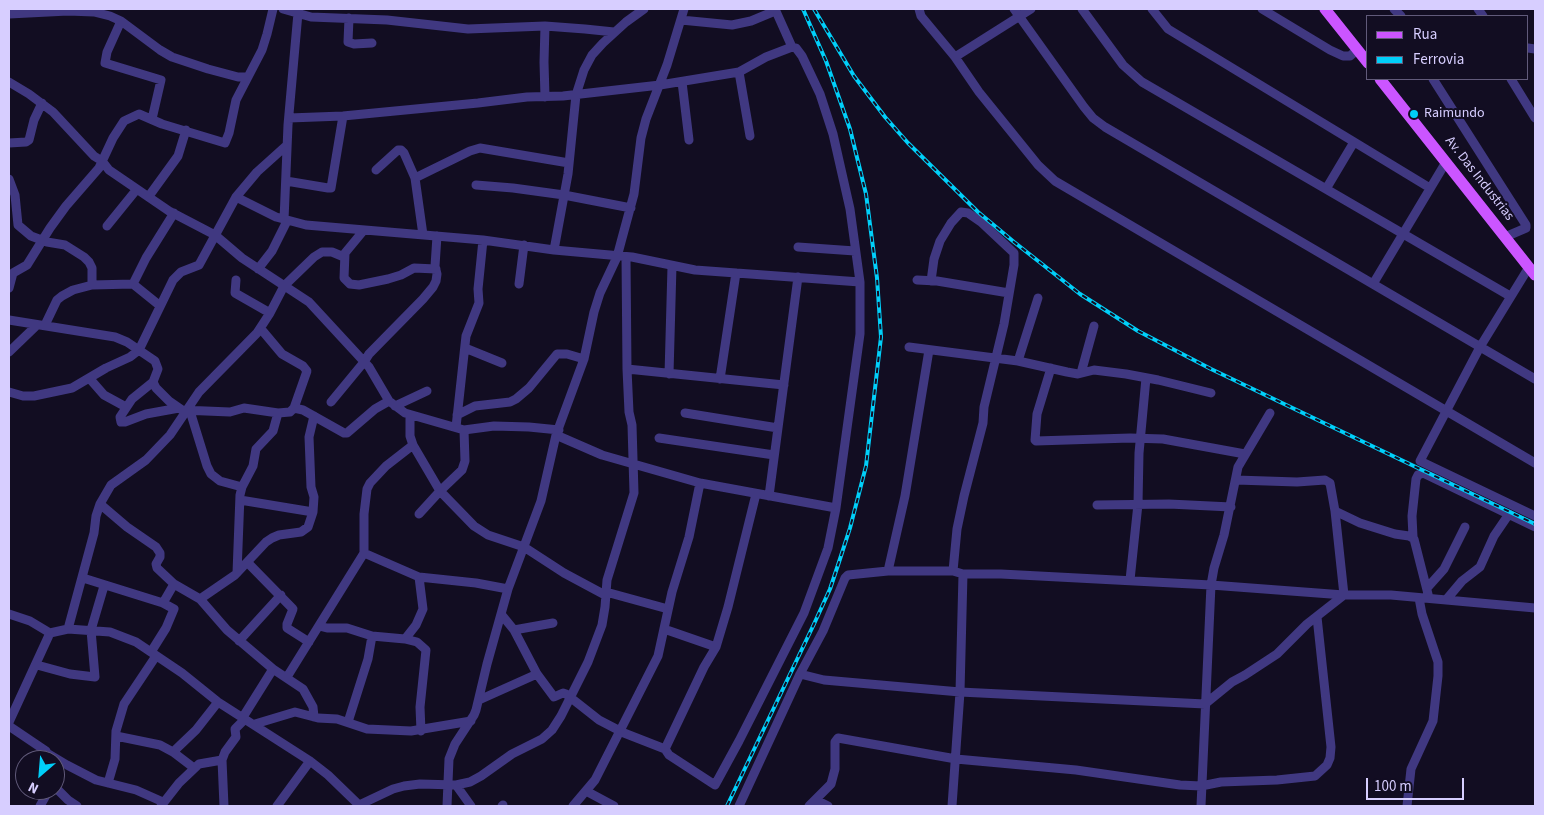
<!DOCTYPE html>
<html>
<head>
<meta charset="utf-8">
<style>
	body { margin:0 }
	#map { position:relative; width:1544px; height:815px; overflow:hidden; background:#120d22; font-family:"Source Sans 3",sans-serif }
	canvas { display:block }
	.frame { position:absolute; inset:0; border:10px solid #d7ceff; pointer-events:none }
	.legend { position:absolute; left:1366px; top:15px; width:162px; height:65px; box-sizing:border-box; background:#120d22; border:1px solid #615a7a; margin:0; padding:6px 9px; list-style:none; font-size:15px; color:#d7ceff }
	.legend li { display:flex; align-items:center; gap:10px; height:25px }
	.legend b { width:25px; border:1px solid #615a7a }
	.north { position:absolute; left:15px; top:750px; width:50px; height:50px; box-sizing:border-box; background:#120d22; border:1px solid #615a7a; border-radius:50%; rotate:207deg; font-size:14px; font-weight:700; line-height:20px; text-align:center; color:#d7ceff }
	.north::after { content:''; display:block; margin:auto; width:18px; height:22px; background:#00cff9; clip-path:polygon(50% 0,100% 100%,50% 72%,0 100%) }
	.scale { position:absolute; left:1366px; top:778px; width:98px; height:22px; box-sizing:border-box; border:2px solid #d7ceff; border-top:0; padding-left:6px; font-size:15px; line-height:18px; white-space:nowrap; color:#d7ceff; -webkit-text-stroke:4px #120d22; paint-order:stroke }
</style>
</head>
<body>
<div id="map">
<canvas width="1544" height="815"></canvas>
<div class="frame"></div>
<ul class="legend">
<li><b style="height:6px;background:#cb55ff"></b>Rua</li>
<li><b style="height:6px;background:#00cff9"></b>Ferrovia</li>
</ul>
<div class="north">N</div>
<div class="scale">100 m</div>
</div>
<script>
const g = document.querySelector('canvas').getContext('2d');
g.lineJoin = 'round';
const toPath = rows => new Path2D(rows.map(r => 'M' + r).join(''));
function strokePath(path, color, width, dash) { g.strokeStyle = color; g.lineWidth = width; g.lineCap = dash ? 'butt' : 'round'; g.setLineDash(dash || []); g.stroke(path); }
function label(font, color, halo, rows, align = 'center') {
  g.font = font + ' "Source Sans 3",sans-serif'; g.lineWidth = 4; g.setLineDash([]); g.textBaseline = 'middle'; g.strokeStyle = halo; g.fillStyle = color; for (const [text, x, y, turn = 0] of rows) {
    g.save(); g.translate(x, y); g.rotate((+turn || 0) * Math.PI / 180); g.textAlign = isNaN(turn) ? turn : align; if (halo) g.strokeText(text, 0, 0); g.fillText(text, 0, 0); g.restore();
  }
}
strokePath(toPath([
	[283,9,311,17,387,20,468,29,545,26,585,29,614,32],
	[919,9,921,16,955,57,979,92,1038,165,1055,181,1535,463],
	[1014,9,1084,107,1093,118,1105,127,1535,379],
	[1082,9,1123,65,1142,82,1510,296],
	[1152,9,1168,29,1430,188],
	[1262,9,1330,50,1343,56,1350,56,1357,50],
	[1394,9,1401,16],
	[1478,9,1483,16],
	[9,14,68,11,94,12,110,16,121,21,160,50,172,57,208,69,238,77,248,77],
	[349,18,348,42,354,44,372,43],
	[681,20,732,25,751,21,775,11],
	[121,21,107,52,105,63,161,80,152,119],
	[1528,48,1535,49],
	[955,57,1031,9],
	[739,72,750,136],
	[1433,79,1526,225,1526,228,1505,237],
	[1511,79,1535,118],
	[9,82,29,94,53,112,94,156,102,161,109,170,169,211,215,235,242,258,309,302,369,367,389,401,405,413,464,430,494,426,529,427,559,430],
	[682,82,689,140],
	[545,97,544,62,545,26],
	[289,118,343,116,478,103,527,97,563,96,660,85,739,72,766,57,792,47],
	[9,143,26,142,29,140,34,120,42,103],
	[376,170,398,150,401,150,404,153,415,178,423,235],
	[415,178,470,151,480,148,569,163],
	[9,179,15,195,18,225,31,236,47,242,65,245,84,257,89,262,92,268,92,285],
	[286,181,328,188,331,188,343,116],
	[476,185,513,188,564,195,631,208],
	[1326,189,1354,142],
	[149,196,178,156,186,130],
	[236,197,276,217,306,225,483,240,554,250,632,257,695,270,860,282],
	[284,220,288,125,298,13],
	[107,226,137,189],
	[364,230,345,253,344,278,350,284,359,285,388,279,401,275,414,268,436,269],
	[798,247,855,251],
	[554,250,568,174,576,95,584,70,592,55,603,43,626,22,644,9],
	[1529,267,1480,347,1420,461,1535,516],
	[258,269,272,251,287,221],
	[236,280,235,293,270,313],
	[917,280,937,281,1009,293],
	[931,281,934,259,940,241,951,223,961,212,968,213,981,222,1014,253,1014,265,1004,324,984,407,983,423,964,496,957,529,953,571],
	[133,284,146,258,174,213],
	[519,284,524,245],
	[1373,284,1446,162],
	[9,288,13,273,27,265,50,228,66,206,99,168,113,138,124,121,139,114,162,124,225,143,229,133,236,100,262,50,267,34,273,9],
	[9,320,115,337,127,342,155,361,158,369,153,382,156,388,169,401,182,410,230,412,244,408,278,413,290,412,294,408,307,371,303,366,282,354,261,329],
	[45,325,57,300,62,296,73,290,92,285,133,284,159,305],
	[909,347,1018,361,1067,372,1078,374,1094,370,1126,374,1158,380,1211,393],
	[465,348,502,363],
	[9,352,37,325],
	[1018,361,1038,298],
	[1051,368,1037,414,1035,440,1036,441,1130,438,1163,439,1245,454],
	[627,369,784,385],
	[1081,373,1094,326],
	[669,374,672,266],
	[90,379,104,395,126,407],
	[720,379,736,273],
	[153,382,132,399,120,417,121,422,125,422,146,414,179,408],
	[9,392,23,396,34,396,72,388,106,368,130,357,139,350,173,280,181,272,199,265,236,197,257,172,287,145],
	[331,402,364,362,369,354,423,299,433,287,436,281,437,274,435,266,437,236],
	[395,406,427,391],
	[294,408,303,410,344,433,347,433,375,409,389,401],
	[190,411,207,466,211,474,220,481,242,487],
	[685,413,778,428],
	[410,415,410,436,413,445,440,491,474,526,488,535,524,547,564,573,605,595],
	[457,415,475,406,510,402,516,399,529,388,557,354,567,354,584,359],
	[456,427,466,336,479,303,478,289,483,240],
	[556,435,602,455,700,483,836,508],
	[659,438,774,455],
	[769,496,798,277],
	[240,500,313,512],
	[100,504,127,527,156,547,160,553,160,557,156,564,157,568,174,584,200,599,235,575,266,542,272,538,279,535,301,532,308,527,313,512,314,497,311,487,309,437,314,416],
	[1097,505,1169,504,1231,507],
	[1335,511,1360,523,1395,534,1409,536,1414,539,1429,598],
	[419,514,440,491,462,470,465,461,464,430],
	[1413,537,1412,516,1416,479,1418,475,1423,473,1535,527],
	[364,553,419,577,476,583,508,589],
	[248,563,293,609,287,624,287,628,309,642],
	[888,571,905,496,929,350],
	[237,573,240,495,242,487,253,466,256,449,273,431,278,413],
	[83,578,163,603,174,609,166,628,151,652],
	[1130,580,1138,504,1139,453,1146,378],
	[1427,588,1444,569,1465,527],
	[606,592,668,609],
	[200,599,227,630,273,669],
	[1446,600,1462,581,1480,567,1494,536,1509,514],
	[163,603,174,584],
	[9,614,30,621,50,633],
	[501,614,514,630,537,674,554,697,563,693,566,694,599,720,624,733,665,749,669,755,715,785,739,741,804,613,828,548,836,508,860,334,860,282,850,209,833,134,820,94,802,56,796,48,792,47,775,9],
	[319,626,327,628,347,628,372,636,368,659,348,722],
	[68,629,94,533,96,516,100,504,111,485,146,460,170,435,199,392,257,333,270,313,284,286,314,257,322,252,332,252,344,257],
	[664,629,716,647],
	[514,630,553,623],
	[372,636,405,639,417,642,426,650,420,707,421,731],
	[405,639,416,625,423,609,419,577],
	[239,641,281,595],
	[37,665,70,674,95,677,91,630,104,586],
	[800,674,824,680,960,692,1205,704,1232,682,1245,675,1277,654,1307,624,1344,595,1335,511,1330,483,1325,480,1297,482,1236,480],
	[287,677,364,553,364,514,367,489,370,483,386,466,413,445],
	[479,700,537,674],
	[243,717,273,669,303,689,313,707,314,717],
	[9,722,50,633,68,629,110,632,136,642,182,673,218,702,310,761,328,775,360,806],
	[255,724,295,712,318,718,337,719,367,729,411,731,471,721],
	[9,726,46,751,47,753,45,760],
	[116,736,160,745,173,752,194,768],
	[665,749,704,667,716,647,728,607,756,494],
	[173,752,196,730,218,702],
	[47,753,67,765,96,780,136,790,163,802],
	[222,760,225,752,236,737,235,729,245,719],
	[108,783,115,759,116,731,124,704,156,656],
	[456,785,471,806],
	[55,787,68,800,77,806],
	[586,791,614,806],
	[816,800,828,806],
	[40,806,49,790],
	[161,806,179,783,199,764,222,760,224,806],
	[277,806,310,761],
	[357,806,393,789,404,786,420,784,456,785,470,782,481,776,512,754,542,739,552,730,561,716,588,662,602,625,605,607,607,580,634,493,632,425,629,412,627,369,626,257],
	[447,806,449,759,455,744,474,715,476,710,487,664,508,589,541,501,556,435,584,359,594,312,600,293,617,257,621,242,634,194,641,138,646,119,667,65,684,9],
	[502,806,503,805],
	[573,806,595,780,658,656,672,592,689,537,700,483],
	[739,806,800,674,823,631,845,578,848,575,888,571,953,571,963,574,1001,574,1211,585,1344,595,1391,595,1535,608],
	[809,806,831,784,835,769,835,742,838,738,956,759,1076,770,1180,785,1201,786,1221,782,1277,780,1315,776,1327,765,1330,758,1331,747,1317,617],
	[952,806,960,692,963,574],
	[1201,806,1211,585,1214,568,1224,535,1238,467,1270,413],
	[1407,806,1411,769,1433,721,1438,676,1438,662,1422,614,1419,598]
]), '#403881', 9);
strokePath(toPath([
	[1325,9,1368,63],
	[1380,79,1535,275]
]), '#cb55ff', 11);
const rail = toPath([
	[814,9,854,76,885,117,908,143,978,212,1014,242,1080,294,1138,331,1211,369,1535,524],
	[727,806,814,624,830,589,839,562,850,528,866,466,881,337,877,278,866,194,850,129,826,61,803,9]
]);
strokePath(rail, '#00cff9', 4);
strokePath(rail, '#120d22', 2, [5.5]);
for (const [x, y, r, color] of [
	[1414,114,5,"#00cff9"]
]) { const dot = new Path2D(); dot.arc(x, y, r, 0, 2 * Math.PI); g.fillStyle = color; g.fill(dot); strokePath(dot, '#120d22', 2); }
label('14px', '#d7ceff', '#120d22', [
	["Raimundo",1424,114]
], 'left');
label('14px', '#d7ceff', '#120d22', [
	["Av. Das Industrias",1479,179,52]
]);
</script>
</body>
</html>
